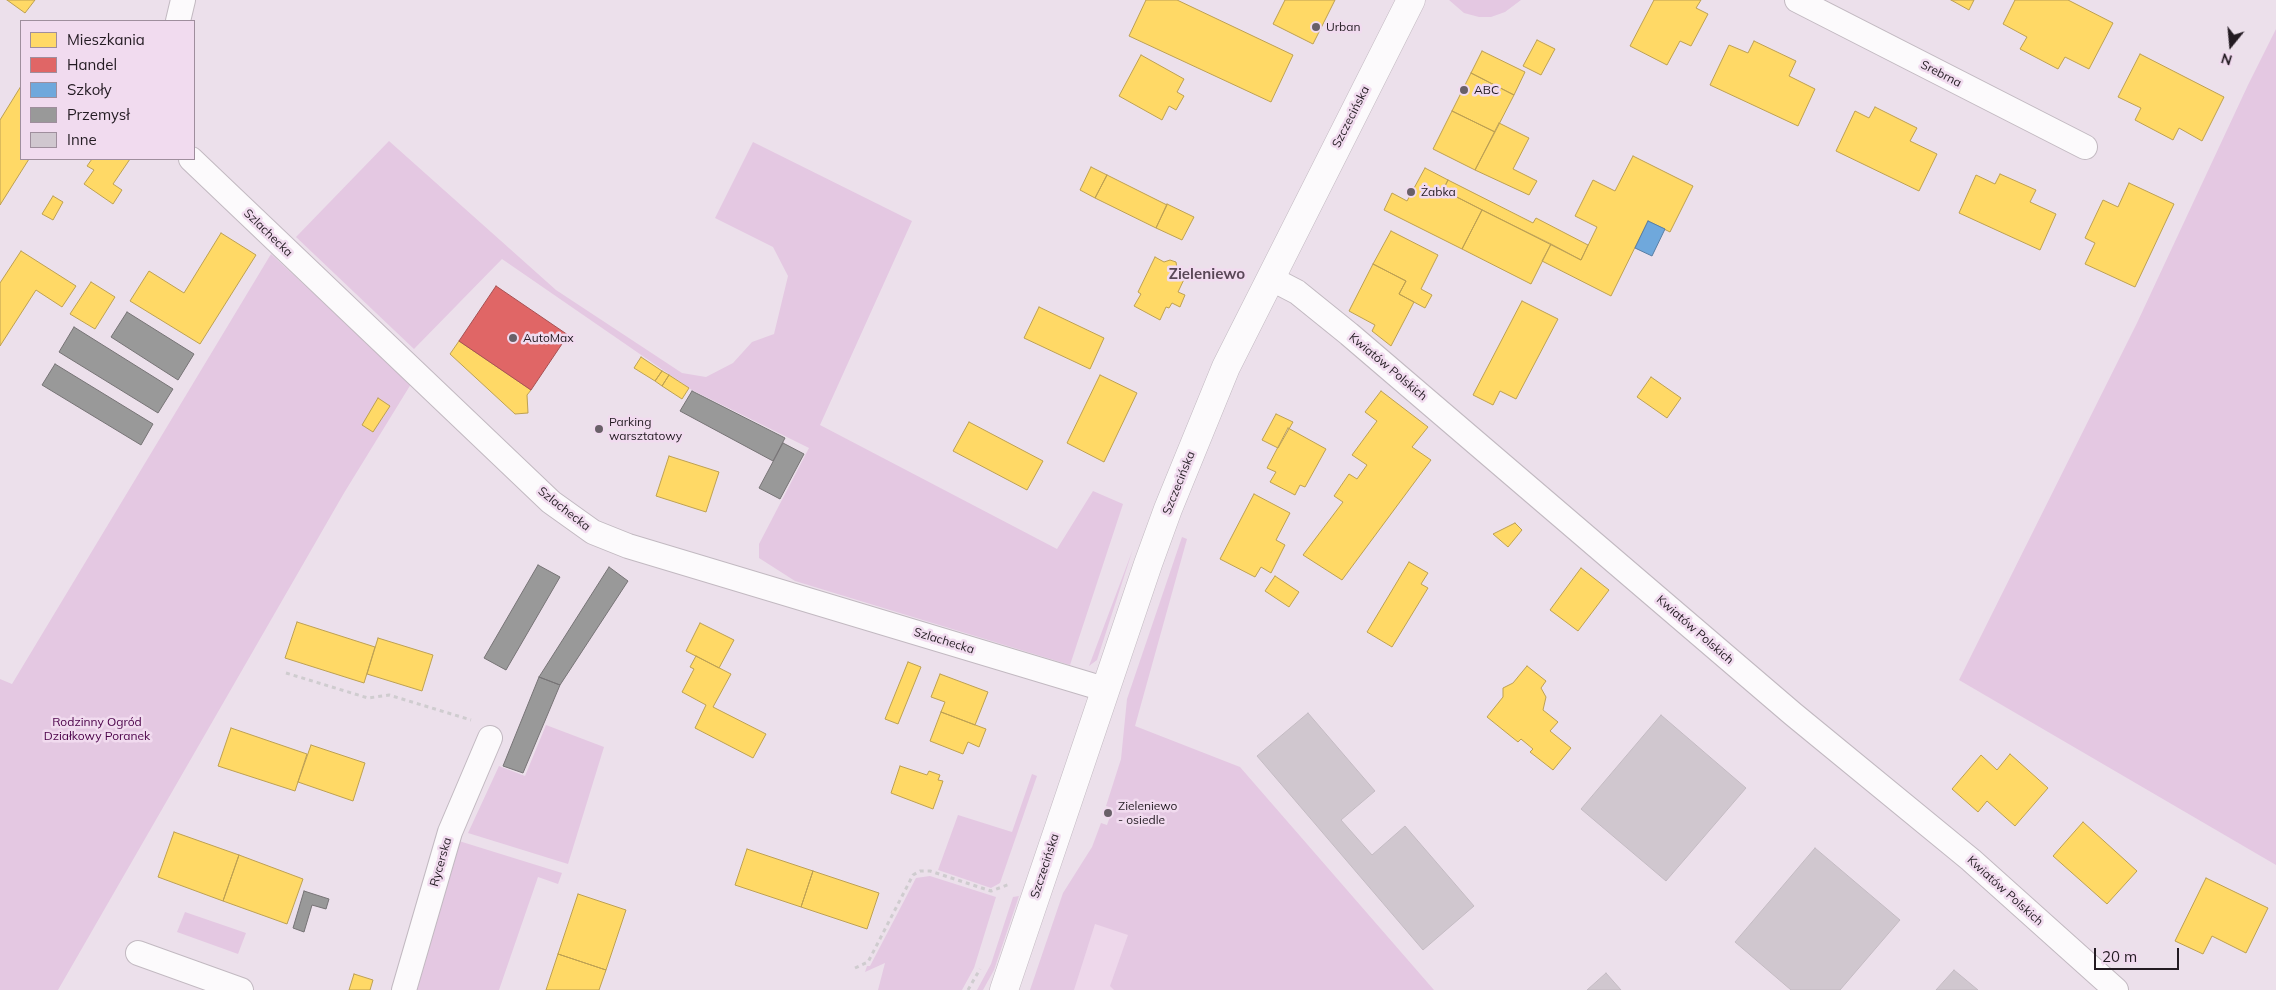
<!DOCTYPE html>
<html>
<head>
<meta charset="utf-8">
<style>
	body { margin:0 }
	#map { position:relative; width:2276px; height:990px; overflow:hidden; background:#ece0eb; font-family:Mulish,sans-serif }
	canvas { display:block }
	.legend { position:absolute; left:20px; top:20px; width:175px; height:140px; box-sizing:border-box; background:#f1dbef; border:1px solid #9f8e9d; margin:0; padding:6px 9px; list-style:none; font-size:15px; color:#231b22 }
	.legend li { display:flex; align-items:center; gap:10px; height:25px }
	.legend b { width:25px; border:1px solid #9f8e9d }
	.north { position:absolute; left:2206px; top:20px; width:50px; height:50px; -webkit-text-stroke:4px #f1dbef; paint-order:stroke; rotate:197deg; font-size:14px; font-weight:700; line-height:20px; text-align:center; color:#231b22 }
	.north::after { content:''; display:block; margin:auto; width:18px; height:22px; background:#231b22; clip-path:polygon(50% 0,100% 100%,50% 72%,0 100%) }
	.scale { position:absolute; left:2094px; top:948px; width:85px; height:22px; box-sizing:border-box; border:2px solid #231b22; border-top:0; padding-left:6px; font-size:15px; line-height:18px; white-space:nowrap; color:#231b22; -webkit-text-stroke:4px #f1dbef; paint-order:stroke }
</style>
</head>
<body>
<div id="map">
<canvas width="2276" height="990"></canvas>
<ul class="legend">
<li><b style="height:14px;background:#ffd966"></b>Mieszkania</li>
<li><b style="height:14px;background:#e06666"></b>Handel</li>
<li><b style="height:14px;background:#6fa8dc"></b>Szkoły</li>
<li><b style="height:14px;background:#999"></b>Przemysł</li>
<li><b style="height:14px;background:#d0c7cf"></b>Inne</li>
</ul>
<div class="north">N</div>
<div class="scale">20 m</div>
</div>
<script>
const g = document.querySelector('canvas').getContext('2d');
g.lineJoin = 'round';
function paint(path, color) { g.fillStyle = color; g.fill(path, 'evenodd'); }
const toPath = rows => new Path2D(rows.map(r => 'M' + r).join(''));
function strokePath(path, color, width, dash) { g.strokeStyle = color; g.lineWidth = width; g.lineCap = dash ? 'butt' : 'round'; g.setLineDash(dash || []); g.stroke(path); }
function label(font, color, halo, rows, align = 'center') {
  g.font = font + ' Mulish,sans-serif'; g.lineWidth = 5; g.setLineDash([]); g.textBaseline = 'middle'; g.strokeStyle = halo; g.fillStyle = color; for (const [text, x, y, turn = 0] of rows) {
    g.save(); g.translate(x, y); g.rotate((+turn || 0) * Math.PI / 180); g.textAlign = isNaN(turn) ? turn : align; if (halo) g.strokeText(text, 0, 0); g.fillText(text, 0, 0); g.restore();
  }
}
paint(toPath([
	[1095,921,1204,955,1193,990,1071,990]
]), '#eed8eb');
paint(toPath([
	[1449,0,1521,0,1505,12,1491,17,1479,17,1464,13],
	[2276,29,2276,865,1959,680,2137,323,2248,85],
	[389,141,556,290,682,373,706,377,733,363,752,342,774,334,788,276,773,247,715,218,753,142,912,221,820,425,1057,549,1093,491,1123,504,1070,665,795,581,759,558,759,544,809,448,692,390,502,259,414,349,296,237],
	[271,254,411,384,344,493,58,990,0,990,0,679,12,684],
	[1182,537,1187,539,1135,726,1240,767,1434,990,1114,990,1110,986,1128,935,1095,924,1074,990,1030,990,1063,893,1092,847,1101,823,1107,825,1113,808,1106,806,1121,759,1127,699],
	[1133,549,1097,660,1089,666],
	[546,725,604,747,568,864,468,833,499,766,525,776],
	[1032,774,1037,776,1000,883,991,888,938,870,958,815,1012,832],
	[459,841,562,873,558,884,538,877,499,990,415,990],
	[930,876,996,897,974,968,962,990,878,990,885,963,865,972,867,966,870,966,916,878],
	[1019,896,994,970,983,990,977,990,991,964,1013,897],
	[185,912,246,933,238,954,177,932]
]), '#e4c8e2');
const homes = toPath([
	[7,0,35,0,25,13,7,0],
	[1146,0,1177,0,1293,55,1271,102,1129,36,1146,0],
	[1285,0,1335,0,1313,44,1273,24,1285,0],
	[1654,0,1701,0,1696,8,1708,14,1691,46,1680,41,1667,65,1630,46,1654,0],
	[1951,0,1974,0,1969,10,1951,0],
	[2015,0,2068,0,2113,23,2089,69,2065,57,2058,69,2020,49,2027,37,2003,24,2015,0],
	[1537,40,1555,49,1541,75,1523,66,1537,40],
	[1754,41,1796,61,1789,76,1815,89,1798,126,1710,85,1729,45,1748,53,1754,41],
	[1482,51,1525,72,1514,95,1471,73,1482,51],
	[2140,54,2224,97,2202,141,2179,128,2173,140,2135,120,2141,108,2118,97,2140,54],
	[1141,55,1184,79,1177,92,1184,96,1176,110,1169,106,1162,120,1119,96,1141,55],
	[1471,73,1514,95,1495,132,1452,111,1471,73],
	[21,86,21,159,29,159,0,205,0,120,21,86],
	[1875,107,1917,128,1910,141,1937,154,1919,191,1836,151,1855,111,1869,118,1875,107],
	[1452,111,1495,132,1475,170,1433,149,1452,111],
	[1499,123,1529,138,1513,169,1537,181,1529,195,1475,170,1499,123],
	[1633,156,1693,186,1670,232,1648,221,1611,296,1542,261,1551,244,1581,260,1597,227,1575,216,1593,180,1615,191,1633,156],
	[92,159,130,159,113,184,122,190,113,204,84,184,94,170,87,166,92,159],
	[1091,167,1107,175,1095,198,1080,190,1091,167],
	[1425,168,1448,180,1443,190,1482,210,1462,249,1384,210,1392,193,1407,201,1425,168],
	[2000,174,2036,190,2030,202,2056,214,2040,250,1959,213,1976,175,1995,184,2000,174],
	[1107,175,1167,205,1156,228,1095,198,1107,175],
	[1448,180,1533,223,1536,218,1588,245,1581,260,1443,190,1448,180],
	[2129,183,2174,204,2135,287,2085,264,2095,243,2085,238,2103,200,2118,207,2129,183],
	[53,196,63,202,53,220,42,214,53,196],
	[1167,204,1194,217,1182,240,1156,228,1167,204],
	[1482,210,1551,244,1531,284,1462,249,1482,210],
	[1391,231,1438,255,1421,289,1432,295,1425,308,1399,294,1406,281,1373,264,1391,231],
	[221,233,256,255,200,344,130,301,149,271,184,293,221,233],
	[21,251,76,286,62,307,36,290,0,346,0,283,21,251],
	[1155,257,1164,262,1170,260,1176,262,1177,268,1187,273,1178,292,1185,295,1180,307,1172,303,1169,308,1166,307,1160,320,1134,306,1141,294,1138,292,1155,257],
	[1373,264,1406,281,1399,294,1414,302,1391,346,1372,331,1375,325,1349,311,1373,264],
	[91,282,115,297,95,329,70,314,91,282],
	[1522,301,1558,319,1516,399,1500,391,1493,405,1473,395,1522,301],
	[1039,307,1104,338,1090,369,1024,338,1039,307],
	[459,341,531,390,527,395,528,413,515,414,450,354,459,341],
	[641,357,662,371,655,381,634,368,641,357],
	[662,371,669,375,662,386,655,381,662,371],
	[669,375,689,388,682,399,662,386,669,375],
	[1100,375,1137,393,1104,462,1067,443,1100,375],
	[1651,377,1681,398,1667,418,1637,397,1651,377],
	[1381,391,1428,427,1412,447,1431,460,1342,580,1303,555,1343,502,1334,496,1349,474,1357,479,1367,465,1352,455,1377,421,1365,412,1381,391],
	[378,398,390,406,373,432,362,425,378,398],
	[1276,414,1293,422,1278,448,1262,440,1276,414],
	[969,422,1043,461,1027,490,953,451,969,422],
	[1288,428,1326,449,1305,487,1300,485,1295,495,1270,482,1276,472,1267,468,1288,428],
	[669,456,719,472,706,512,656,496,669,456],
	[1254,494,1290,513,1276,540,1285,545,1271,573,1261,567,1255,577,1220,559,1254,494],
	[1515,523,1522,530,1508,547,1493,534,1515,523],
	[1409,562,1428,573,1421,584,1428,588,1392,647,1367,632,1409,562],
	[1581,568,1609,590,1578,631,1550,610,1581,568],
	[1275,576,1299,592,1289,607,1265,591,1275,576],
	[297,622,375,647,364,683,285,658,297,622],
	[700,623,734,640,719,668,686,651,700,623],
	[378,638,433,655,422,691,367,674,378,638],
	[696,656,731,674,713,707,766,734,753,758,695,728,706,705,682,692,694,669,690,667,696,656],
	[908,662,921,667,898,724,885,719,908,662],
	[1527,666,1546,681,1541,688,1546,697,1543,710,1558,722,1550,731,1571,748,1553,770,1530,752,1533,749,1521,739,1518,742,1487,717,1503,697,1503,688,1513,683,1527,666],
	[940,674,988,692,975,725,941,712,945,702,931,697,940,674],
	[941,712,986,729,979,747,968,742,963,754,930,741,941,712],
	[231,728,307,754,295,791,218,766,231,728],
	[311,745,365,763,353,801,298,782,311,745],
	[2010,754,2048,788,2015,826,1987,801,1978,812,1952,789,1981,755,1997,770,2010,754],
	[900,766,927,775,929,771,940,775,938,780,943,781,933,809,891,793,900,766],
	[2083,822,2137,871,2107,904,2053,856,2083,822],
	[174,832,239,855,223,901,158,877,174,832],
	[747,849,813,871,801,907,735,885,747,849],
	[239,855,303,879,287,924,223,901,239,855],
	[813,871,879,893,867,929,801,907,813,871],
	[2206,878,2268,908,2246,953,2212,936,2203,954,2175,941,2206,878],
	[578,894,626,910,606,970,558,954,578,894],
	[558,954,606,970,599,990,546,990,558,954],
	[354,974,373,980,370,990,349,990,354,974]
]);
paint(homes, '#ffd966');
strokePath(homes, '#bda052', 1);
const shops = toPath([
	[496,286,568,335,531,390,459,341,496,286]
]);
paint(shops, '#e06666');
strokePath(shops, '#a75052', 1);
const schools = toPath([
	[1648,221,1665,229,1652,256,1635,248,1648,221]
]);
paint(schools, '#6fa8dc');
strokePath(schools, '#587ea4', 1);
const industry = toPath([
	[127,312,194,354,178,380,111,337,127,312],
	[74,327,173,389,158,413,59,352,74,327],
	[55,364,153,424,141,445,42,385,55,364],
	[692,391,785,438,773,461,680,411,692,391],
	[783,443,804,454,780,499,759,488,783,443],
	[538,565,560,577,506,670,484,658,538,565],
	[609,567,628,581,560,685,539,677,609,567],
	[539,677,560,685,523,773,503,766,539,677],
	[304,891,329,899,326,909,312,905,304,932,293,928,304,891]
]);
paint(industry, '#999');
strokePath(industry, '#767375', 1);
const building = toPath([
	[1308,713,1375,791,1341,820,1372,855,1405,826,1474,906,1423,950,1257,756,1308,713],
	[1661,715,1746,788,1666,881,1581,809,1661,715],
	[1815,848,1900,920,1840,990,1791,990,1735,942,1815,848],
	[1954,970,1978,990,1936,990,1954,970],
	[1606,973,1621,990,1587,990,1606,973]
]);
paint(building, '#d0c7cf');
strokePath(building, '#c4bbc3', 1);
const minor = toPath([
	[1797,0,2085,147],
	[178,21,183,0],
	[191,159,551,502,593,532,628,546,1104,689],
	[1270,278,1297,292,1349,334,1793,714,1971,860,2116,990],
	[138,953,241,990],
	[404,990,450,832,490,738]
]);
const tertiary = toPath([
	[1004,990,1148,564,1168,509,1226,367,1411,0]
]);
strokePath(minor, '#c2b9c1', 26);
strokePath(tertiary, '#c2b9c1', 29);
strokePath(toPath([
	[286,673,368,698,389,695,471,720],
	[855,968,868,962,913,875,920,871,930,871,991,891,1010,884],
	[968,990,980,969]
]), '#cfcccf', 3, [4, 4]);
strokePath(minor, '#fcfafc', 24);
strokePath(tertiary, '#fcfafc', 28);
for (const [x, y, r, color] of [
	[1316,27,5,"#696068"],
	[1464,90,5,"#696068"],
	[1411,192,5,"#696068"],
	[513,338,5,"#696068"],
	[599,429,5,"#696068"],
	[1108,813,5,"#696068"]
]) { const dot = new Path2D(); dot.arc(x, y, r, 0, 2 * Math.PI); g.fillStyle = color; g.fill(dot); strokePath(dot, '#f1dbef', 2); }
label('12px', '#231b22', '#f1dbef', [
	["Urban",1326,27],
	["ABC",1474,90],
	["Żabka",1421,192],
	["AutoMax",523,338],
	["Parking",609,422],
	["warsztatowy",609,436],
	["Zieleniewo",1118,806],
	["- osiedle",1118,820]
], 'left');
label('12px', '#231b22', '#f1dbef', [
	["Srebrna",1941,74,27],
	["Szczecińska",1351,117,-63],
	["Szlachecka",268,233,44],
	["Kwiatów Polskich",1388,367,40],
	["Szczecińska",1179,483,-68],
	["Szlachecka",564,509,38],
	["Kwiatów Polskich",1695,630,41],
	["Szlachecka",944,641,17],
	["Rycerska",441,862,-74],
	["Szczecińska",1045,866,-72],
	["Kwiatów Polskich",2005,891,42]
]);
label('12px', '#4a0148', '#f1dbef', [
	["Rodzinny Ogród",97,722],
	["Działkowy Poranek",97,736]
]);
label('bold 15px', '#594757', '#f1dbef', [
	["Zieleniewo",1207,274]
]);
</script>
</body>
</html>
